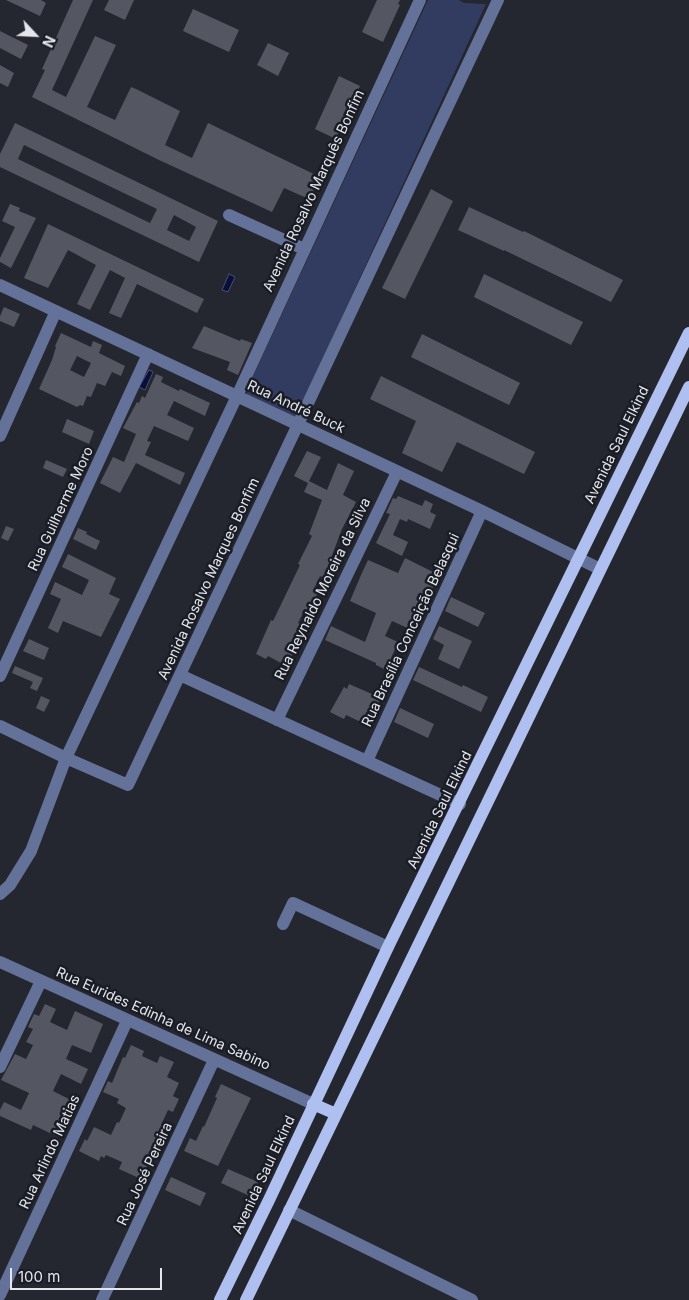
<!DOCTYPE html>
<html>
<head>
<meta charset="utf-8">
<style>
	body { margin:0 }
	#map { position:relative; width:689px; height:1300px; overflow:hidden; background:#24272f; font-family:Inter,sans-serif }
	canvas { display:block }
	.north { position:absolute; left:10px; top:10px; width:50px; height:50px; -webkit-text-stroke:4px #1a1d25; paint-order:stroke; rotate:115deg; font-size:14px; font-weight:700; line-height:20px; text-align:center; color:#e4e6ec }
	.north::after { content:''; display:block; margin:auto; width:18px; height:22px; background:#e4e6ec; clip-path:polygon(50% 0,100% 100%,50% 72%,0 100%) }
	.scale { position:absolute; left:10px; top:1268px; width:152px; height:22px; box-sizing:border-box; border:2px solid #e4e6ec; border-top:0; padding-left:6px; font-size:15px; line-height:18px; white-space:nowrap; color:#e4e6ec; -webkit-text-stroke:4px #1a1d25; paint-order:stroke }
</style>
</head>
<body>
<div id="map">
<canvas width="689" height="1300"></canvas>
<div class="north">N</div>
<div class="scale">100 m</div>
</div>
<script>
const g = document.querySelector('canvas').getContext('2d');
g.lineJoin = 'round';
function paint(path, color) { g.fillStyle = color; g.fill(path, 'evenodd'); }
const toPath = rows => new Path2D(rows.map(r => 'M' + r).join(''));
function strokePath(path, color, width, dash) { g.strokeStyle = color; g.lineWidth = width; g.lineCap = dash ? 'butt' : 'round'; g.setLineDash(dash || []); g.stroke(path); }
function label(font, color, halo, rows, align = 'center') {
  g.font = font + ' Inter,sans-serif'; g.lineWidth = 5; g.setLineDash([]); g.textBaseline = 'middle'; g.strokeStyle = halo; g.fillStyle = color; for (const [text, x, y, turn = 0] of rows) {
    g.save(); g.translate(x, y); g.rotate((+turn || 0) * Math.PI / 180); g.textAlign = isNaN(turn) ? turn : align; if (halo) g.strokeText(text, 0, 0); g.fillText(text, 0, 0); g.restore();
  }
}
paint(toPath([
	[428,0,459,0,464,3,486,4,299,410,296,417,291,417,247,394,247,389]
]), '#313c60');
const water = toPath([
	[229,274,235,277,228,292,222,290,229,274],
	[149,370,153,372,145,390,139,387,149,370]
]);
paint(water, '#080f3a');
strokePath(water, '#4a506f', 1);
paint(toPath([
	[6,0,41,0,46,3,40,16],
	[73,0,93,0,52,90,66,97,95,36,116,45,87,107,115,120,131,87,136,89,180,111,165,145,192,158,208,123,320,177,309,199,284,188,272,212,159,160,32,97,45,70,42,69],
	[109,0,134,0,125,20,104,10],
	[377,0,400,0,398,4,400,5,383,42,362,32],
	[193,9,239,30,229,52,183,31],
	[0,31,28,45,21,59,0,48],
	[268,43,289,53,278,76,257,65],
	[0,65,14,73,8,87,0,83],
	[339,76,360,86,336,139,315,129],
	[15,123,218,221,199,262,0,167,0,154],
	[24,145,157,209,150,223,18,159],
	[174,215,196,227,189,241,167,230],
	[431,189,453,201,405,299,382,288],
	[10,204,20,208,19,211,36,218,11,268,0,262,0,258,15,227,2,221],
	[469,207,523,232,524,231,623,280,611,302,504,250,504,251,458,230],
	[48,224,204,299,197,313,137,284,121,318,109,313,125,278,110,270,90,310,77,304,96,265,68,250,48,288,24,278],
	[484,274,583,322,571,345,474,297],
	[4,307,20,314,14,327,0,321,0,316],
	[204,326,240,341,241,339,252,343,238,375,227,370,230,362,192,348],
	[61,333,91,347,93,341,102,345,99,353,125,366,121,376,112,372,105,386,97,383,91,397,87,396,83,406,80,405,77,407,39,389,52,360,56,347,55,346],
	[77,356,91,363,84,377,70,370],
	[422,334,520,383,509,405,411,357],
	[156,374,163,377,161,382,179,391,180,389,210,403,205,416,174,401,167,415,194,428,188,441,154,426,147,441,151,442,145,455,185,473,180,485,136,463,120,493,100,483,113,457,124,462,136,434,123,428,137,402,139,403,142,396,145,398],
	[381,376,535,452,524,474,457,442,442,472,402,453,416,421,370,399],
	[67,419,94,431,89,444,62,432],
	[307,451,321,457,308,483,294,476],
	[46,460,67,469,63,477,43,468],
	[338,463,354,471,343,495,356,502,342,529,331,558,336,560,327,579,320,576,313,591,318,593,309,611,305,609,298,623,306,627,291,658,290,657,288,661,283,659,281,663,268,656,266,659,256,654,271,620,273,621,300,565,298,564,312,536,309,534,322,500,304,492,309,481,327,490],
	[398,496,422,506,425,500,433,504,430,512,436,515,430,529,408,519,407,522,400,519,393,535,408,542,402,556,376,543,390,514,386,513,393,498,396,499],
	[6,526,14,529,8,541,1,538],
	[78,528,87,532,86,534,100,541,96,550,73,539],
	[68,554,116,578,109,594,120,599,101,637,63,621,58,633,48,628,61,599,50,594,55,582,82,595,89,580,62,567],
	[405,558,439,575,412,630,392,621,385,636,398,642,386,670,376,665,376,663,325,640,331,626,365,642,376,613,350,601,361,575,368,560,398,573],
	[451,597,485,613,478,627,445,611],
	[439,626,472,641,459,669,438,659,444,645,433,639],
	[29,639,49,648,44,660,23,651],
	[15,666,43,678,37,691,30,688,33,682,12,673],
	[419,667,462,687,463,685,488,697,481,712,413,680],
	[349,684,381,698,375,711,369,709,363,723,346,715,344,719,330,712,344,687,347,689],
	[41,696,50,700,44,712,36,708],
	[400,708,434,724,428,738,394,722],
	[45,1004,56,1009,50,1022,67,1030,75,1011,103,1024,91,1053,72,1045,66,1059,88,1069,81,1084,61,1074,53,1091,71,1100,59,1125,63,1127,58,1137,33,1125,31,1130,0,1116,0,1110,4,1102,21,1110,29,1093,1,1080,15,1054,26,1059,33,1045,26,1042,33,1029,28,1027,34,1014,39,1016],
	[131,1045,144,1051,142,1056,157,1063,160,1056,174,1062,167,1077,179,1083,173,1096,179,1099,173,1112,168,1110,161,1125,165,1127,141,1179,119,1169,122,1162,106,1155,104,1158,101,1156,99,1161,79,1151,85,1139,87,1141,94,1127,111,1135,117,1122,119,1123,126,1108,117,1103,119,1099,103,1092,108,1081,112,1083,123,1057,125,1058],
	[221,1084,251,1098,218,1166,184,1151,190,1138,196,1141,203,1126,204,1127,217,1098,215,1097],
	[228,1169,258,1182,252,1197,221,1183],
	[171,1177,206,1193,200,1206,165,1190]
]), '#545761');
strokePath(toPath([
	[229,215,304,249],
	[0,285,482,511,600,569],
	[0,436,56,311],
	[180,675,460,804],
	[0,676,148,354],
	[277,720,397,472],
	[0,726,66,758,128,785,498,0],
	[367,761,482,511],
	[0,894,10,885,31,851,66,758,237,396,420,0],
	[283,924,293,903,388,947],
	[0,962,313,1104],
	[0,1067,41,981],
	[289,1210,472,1300],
	[0,1295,127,1021],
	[102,1300,214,1060]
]), '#647299', 12);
strokePath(toPath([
	[313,1104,336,1114],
	[220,1300,269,1200,388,947,689,333],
	[246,1300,689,387]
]), '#aebff0', 12);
label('14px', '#e4e6ec', '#1a1d25', [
	["Avenida Rosalvo Marquês Bonfim",314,191,-65],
	["Rua André Buck",296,407,25],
	["Avenida Saul Elkind",617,445,-64],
	["Rua Guilherme Moro",61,509,-65],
	["Avenida Rosalvo Marques Bonfim",209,579,-65],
	["Rua Reynaldo Moreira da Silva",323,589,-64],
	["Rua Brasília Conceição Belasqui",411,630,-65],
	["Avenida Saul Elkind",440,810,-64],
	["Rua Eurides Edinha de Lima Sabino",163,1019,24],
	["Rua Arlindo Matias",50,1152,-65],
	["Rua José Pereira",145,1174,-65],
	["Avenida Saul Elkind",264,1175,-65]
]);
</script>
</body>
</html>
